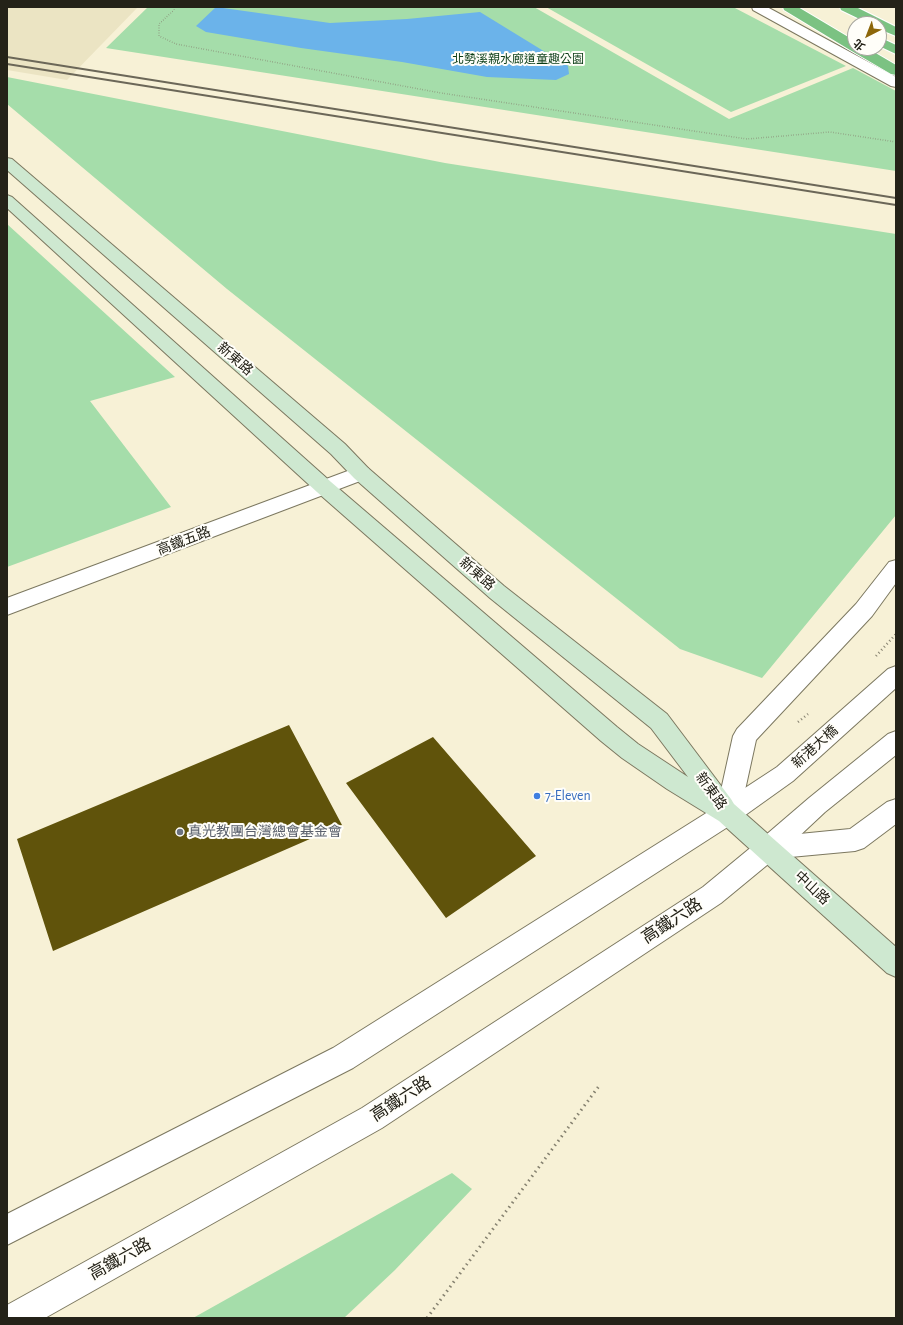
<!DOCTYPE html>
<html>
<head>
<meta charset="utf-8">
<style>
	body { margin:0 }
	#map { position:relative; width:903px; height:1325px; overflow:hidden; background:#f7f1d6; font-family:"Alegreya Sans","Noto Sans TC",sans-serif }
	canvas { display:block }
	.frame { position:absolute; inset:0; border:8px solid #242218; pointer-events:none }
	.north { position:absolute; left:847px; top:16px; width:40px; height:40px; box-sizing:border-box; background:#fffef9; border:1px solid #a7a69f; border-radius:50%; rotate:222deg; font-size:11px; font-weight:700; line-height:16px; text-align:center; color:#242218 }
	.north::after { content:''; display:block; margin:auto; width:14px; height:18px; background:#8d670a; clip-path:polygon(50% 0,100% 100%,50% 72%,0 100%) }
</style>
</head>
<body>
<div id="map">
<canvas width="903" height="1325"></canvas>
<div class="frame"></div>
<div class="north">北</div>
</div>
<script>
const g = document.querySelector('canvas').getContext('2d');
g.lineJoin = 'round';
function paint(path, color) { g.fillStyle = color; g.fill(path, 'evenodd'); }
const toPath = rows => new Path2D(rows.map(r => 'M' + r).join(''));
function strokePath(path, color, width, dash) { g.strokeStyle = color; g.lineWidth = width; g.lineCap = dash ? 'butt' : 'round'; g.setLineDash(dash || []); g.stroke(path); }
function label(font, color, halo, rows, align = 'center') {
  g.font = font + ' "Alegreya Sans","Noto Sans TC",sans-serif'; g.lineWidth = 4; g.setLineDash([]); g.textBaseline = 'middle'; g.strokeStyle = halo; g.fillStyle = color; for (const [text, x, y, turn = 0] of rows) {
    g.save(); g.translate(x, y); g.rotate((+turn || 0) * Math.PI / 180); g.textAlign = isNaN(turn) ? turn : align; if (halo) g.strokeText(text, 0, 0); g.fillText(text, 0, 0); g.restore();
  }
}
paint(toPath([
	[7,7,138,7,67,80,7,70]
]), '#ebe4c3');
paint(toPath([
	[148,7,534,7,729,119,853,68,896,91,896,171,106,48],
	[546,7,733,7,846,66,731,112],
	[7,77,445,163,896,234,896,515,762,678,680,649,227,289,7,104],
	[7,224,175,377,90,401,171,507,7,567],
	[452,1173,472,1189,395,1270,344,1318,193,1318]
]), '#a5ddaa');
paint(toPath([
	[216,7,330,23,407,19,480,12,568,66,569,74,556,80,487,77,402,62,301,48,206,32,196,26]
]), '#6bb3ea');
paint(toPath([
	[289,725,342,825,53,951,17,839],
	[433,737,536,856,446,918,346,783]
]), '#60530b');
const minor = toPath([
	[752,7,767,7,896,77,896,87,891,86,753,10,752,7],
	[361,466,368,468,371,473,368,478,7,615,7,598,361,466],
	[896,560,896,583,872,616,756,740,740,813,737,821,728,824,719,821,716,813,733,736,737,729,856,604,889,562,896,560],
	[896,799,896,824,864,848,855,851,769,859,760,856,757,848,760,840,769,837,850,829,887,802,896,799]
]);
const tertiary = toPath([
	[896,666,896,688,793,781,737,821,353,1068,7,1245,7,1214,333,1048,719,805,777,767,888,669,896,666],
	[896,731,896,755,825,812,778,856,721,903,382,1128,45,1318,7,1318,7,1305,362,1108,703,887,760,840,809,798,888,734,896,731]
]);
const secondary = toPath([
	[7,158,12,159,345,444,368,468,504,586,667,714,731,799,734,804,896,947,896,977,887,973,719,821,667,789,622,758,601,741,317,492,7,208,7,195,12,197,331,482,617,727,638,744,688,777,651,728,490,598,354,478,331,454,7,170,7,158]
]);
const trunk = toPath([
	[783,7,798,7,855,41,855,48,867,48,896,65,896,75,891,74,850,50,784,10,783,7],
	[840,7,856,7,896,27,896,36,879,29,879,24,870,24,841,10,840,7],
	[879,37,896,45,896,54,879,46,879,37]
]);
strokePath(minor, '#7c7860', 2);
strokePath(tertiary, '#7c7860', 2);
strokePath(secondary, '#7c7860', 2);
strokePath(trunk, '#fff', 2);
strokePath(toPath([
	[175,7,174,10,159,24,159,36,176,44,441,93,747,139,830,132,896,142]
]), '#85816f', 1.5, [0.5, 2]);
strokePath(toPath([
	[876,656,896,634],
	[798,722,808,714]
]), '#85816f', 2.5, [1, 3]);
strokePath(toPath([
	[427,1318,599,1086]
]), '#85816f', 3, [1.5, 4]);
paint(minor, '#fff');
paint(tertiary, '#fff');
paint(secondary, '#cee8d0');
paint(trunk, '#7bc282');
strokePath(toPath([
	[7,57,896,198],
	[7,64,896,205]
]), '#6b6758', 2);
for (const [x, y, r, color] of [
	[537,796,4,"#3f7fe0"],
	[180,832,4,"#6b7280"]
]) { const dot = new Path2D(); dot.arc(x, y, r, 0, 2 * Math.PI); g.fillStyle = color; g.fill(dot); strokePath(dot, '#fffef9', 1.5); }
label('12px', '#0a3c15', '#fffef9', [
	["北勢溪親水廊道童趣公園",518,59]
]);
label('14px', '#242218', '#fffef9', [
	["新東路",235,359,41],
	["高鐵五路",184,541,-21],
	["新東路",477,574,41],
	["新港大橋",815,747,-42],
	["新東路",711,791,54],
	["中山路",812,888,43]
]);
label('14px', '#366cbe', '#fffef9', [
	["7-Eleven",545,796]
], 'left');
label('14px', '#5b616d', '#fffef9', [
	["真光教團台灣總會基金會",188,832]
], 'left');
label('17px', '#242218', '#fffef9', [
	["高鐵六路",672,921,-33],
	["高鐵六路",401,1099,-33],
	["高鐵六路",120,1259,-29]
]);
</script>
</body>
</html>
